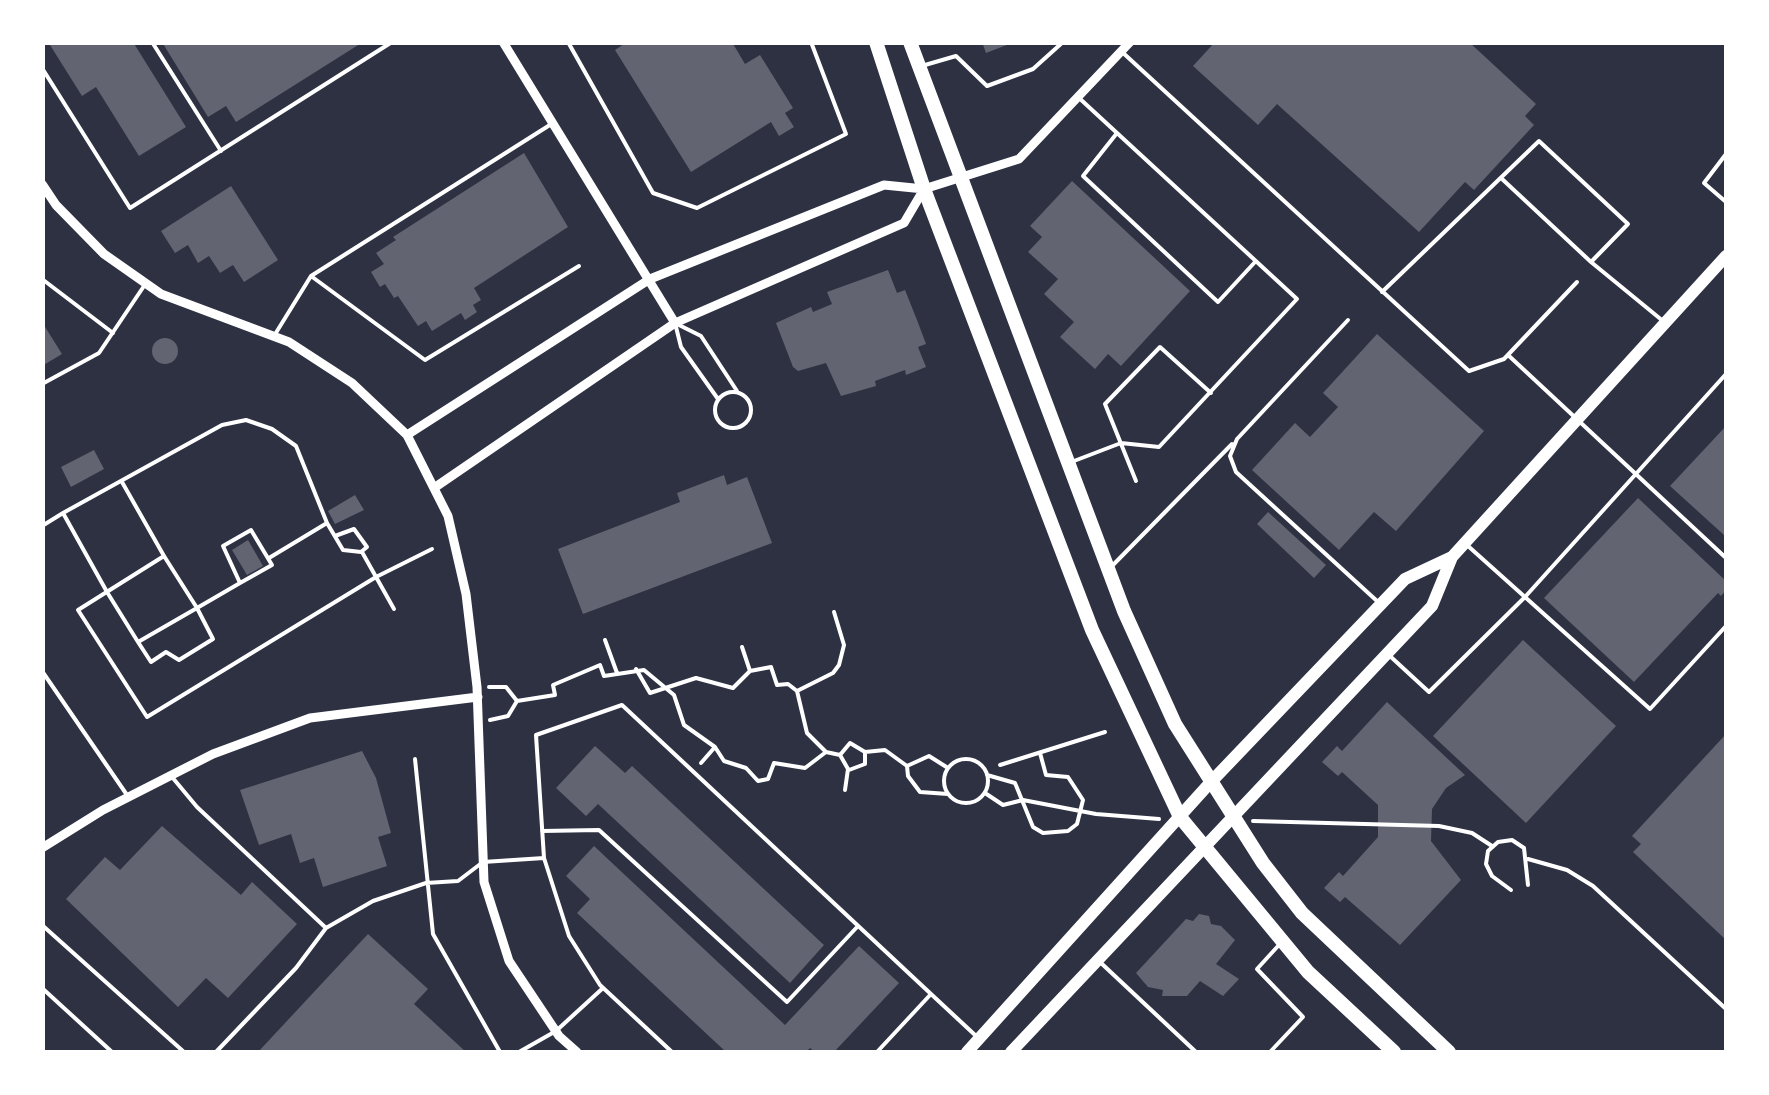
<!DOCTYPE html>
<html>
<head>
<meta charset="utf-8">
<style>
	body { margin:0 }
	#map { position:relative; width:1769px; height:1095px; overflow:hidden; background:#2d3142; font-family:"Work Sans",sans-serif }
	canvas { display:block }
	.frame { position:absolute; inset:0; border:45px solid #fff; pointer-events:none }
</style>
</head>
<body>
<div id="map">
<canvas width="1769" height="1095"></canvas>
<div class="frame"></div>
</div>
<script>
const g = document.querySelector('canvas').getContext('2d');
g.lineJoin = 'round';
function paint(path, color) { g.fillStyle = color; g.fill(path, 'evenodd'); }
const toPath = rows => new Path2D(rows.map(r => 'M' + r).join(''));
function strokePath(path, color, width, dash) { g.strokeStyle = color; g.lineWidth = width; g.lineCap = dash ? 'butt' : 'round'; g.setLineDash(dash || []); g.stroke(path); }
paint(toPath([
	[54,42,133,42,186,127,139,156,96,87,82,96,50,45],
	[162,42,363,42,236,122,226,106,208,117],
	[627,42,732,42,745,64,760,55,793,108,785,113,794,127,779,136,771,122,691,172,615,50],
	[982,42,1012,42,1012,43,986,53],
	[1215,42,1469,42,1536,104,1525,116,1534,125,1474,190,1465,182,1419,232,1277,104,1258,125,1193,66],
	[524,153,568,227,474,288,481,300,473,305,477,312,465,320,461,313,432,331,426,321,418,326,398,296,394,298,385,284,380,287,371,272,384,264,376,253,396,240,393,237],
	[1072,181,1190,291,1121,366,1108,354,1095,369,1060,337,1074,322,1044,294,1058,279,1028,252,1042,237,1030,226],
	[231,186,278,260,244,282,233,265,220,273,209,256,198,263,188,245,175,253,161,231],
	[888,270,897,293,905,290,917,320,926,344,918,347,926,367,906,375,905,370,875,381,876,386,841,396,826,363,798,371,793,367,776,323,811,307,813,312,832,304,827,292],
	[42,322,62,354,42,366],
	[1377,334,1484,431,1396,531,1374,512,1339,550,1252,470,1295,423,1310,437,1338,407,1323,393],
	'152 351a13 13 0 1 1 26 0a13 13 0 1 1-26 0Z',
	[1726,426,1726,533,1724,535,1670,486],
	[94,450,104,469,71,487,61,467],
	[724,475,727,485,747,477,772,543,583,614,558,549,680,502,677,493],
	[355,495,364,510,335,524,328,511],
	[1638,498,1726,581,1726,590,1721,596,1718,593,1634,682,1544,598],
	[1268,512,1326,565,1314,578,1257,524],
	[248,540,263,566,247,575,232,550],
	[1523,640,1616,726,1526,823,1433,736],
	[1387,702,1465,775,1446,788,1432,809,1431,841,1461,880,1400,945,1345,897,1340,902,1324,888,1339,872,1343,876,1378,837,1378,805,1342,772,1338,776,1322,762,1337,746,1342,751],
	[1726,734,1726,940,1633,852,1641,844,1632,836],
	[595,746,625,773,632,766,824,945,790,983,598,804,586,816,556,788],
	[362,751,376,778,391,833,378,837,387,866,323,887,314,858,300,863,291,834,259,845,240,790],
	[162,826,241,895,252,882,297,924,228,998,206,978,178,1007,66,899,105,857,120,870],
	[594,846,785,1025,859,946,899,983,834,1052,815,1052,810,1048,806,1052,726,1052,577,913,590,899,566,876],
	[1199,914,1209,916,1211,924,1221,926,1235,940,1216,964,1239,979,1223,996,1200,981,1187,996,1162,996,1163,990,1148,987,1136,973,1186,919,1193,921],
	[368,934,428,989,414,1004,466,1052,258,1052]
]), '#626471');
strokePath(toPath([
	[122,482,164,556],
	[42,526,63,513],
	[362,552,394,609],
	[269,558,327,523,343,550,361,552,367,547,354,529,335,536],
	[240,583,223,546,251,530,272,565,240,583,197,608,164,556,78,610,147,717,376,577,432,549],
	[834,612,844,645,839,665,833,673,797,691,807,733,826,752,840,755,850,743,865,752,885,750,907,766,908,776,920,792,948,794],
	[605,640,617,673],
	[138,642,197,608,213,639,179,660,166,652,151,662,138,642,107,592,63,513,222,425,246,420,272,429,296,446,327,523],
	[636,669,650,693,696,678,733,688,750,671,742,647],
	[750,671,771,667,777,685,788,684,797,691],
	[489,687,506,687,517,701],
	[490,720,508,716,517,701,555,695,553,685,600,665,604,676,644,670,674,695,684,725,715,747],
	[840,755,848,769,845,790],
	'944 781a22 22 0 1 1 44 0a22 22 0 1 1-44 0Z',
	[701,763,715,747,724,761,746,768,758,781,768,779,774,763,805,768,826,752],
	[1000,765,1105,732],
	[907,766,929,756,948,768],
	[849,770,865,764,865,752],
	[987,775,1015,783,1033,827,1043,833,1068,831,1077,824,1083,800,1068,777,1046,775,1040,753],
	[985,793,1003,805,1023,800,1096,814,1159,819],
	[1253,821,1439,826,1472,833,1492,846],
	[1528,859,1567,870,1593,886,1726,1009],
	[1511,890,1492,876,1486,864,1488,851,1498,842,1512,840,1524,848,1528,885]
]), '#fff', 4);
strokePath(toPath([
	[152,42,221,151],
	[568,42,653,193,697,208,846,134,811,42],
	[1121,51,1469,371,1504,359,1577,282],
	[925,65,956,56,987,86,1033,69,1063,42],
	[42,68,130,208,392,42],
	[553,123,311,276,425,360,579,266],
	[1117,133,1083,176,1218,302,1255,262],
	[1726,154,1704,183,1726,202],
	[1501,178,1591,262],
	[42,279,113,333],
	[1382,292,1539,141,1628,224,1591,262,1663,321],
	[1348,320,1237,439,1230,456,1236,472,1377,601],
	[679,325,701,336,737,391],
	[676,327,681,347,718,399],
	[274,336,311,276],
	[1508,355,1726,558],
	[42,384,99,353,144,286],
	'715 410a18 18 0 1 1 36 0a18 18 0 1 1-36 0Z',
	[1074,461,1121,443,1159,447,1297,299,1078,97],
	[1136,481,1105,404,1160,347,1211,393],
	[1468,546,1650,709,1726,626],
	[1112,566,1232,444],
	[1391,657,1429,692,1525,597,1726,374],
	[42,671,127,795],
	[415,759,433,934,500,1052],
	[172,777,197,807,326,928,373,901,426,883,458,881,483,862,544,858],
	[542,831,599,830,787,1002,858,926],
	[42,925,184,1052],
	[1101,963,1196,1052],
	[42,988,112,1052],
	[931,994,975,1035],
	[216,1052,296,968,326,928],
	[519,1052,556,1031,603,988],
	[672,1052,600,985,569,936,544,858,536,735,622,705,931,994,877,1052],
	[1270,1052,1303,1017,1257,969,1278,946]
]), '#fff', 4);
strokePath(toPath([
	[503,42,675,323],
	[42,184,56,205,104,254,161,294,289,342,352,383,407,435,448,516,466,594,477,687,484,882,509,961,559,1036,577,1052],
	[407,435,650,279,884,185,924,189,1019,159,1130,42],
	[434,488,675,323,904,223,924,189],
	[42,848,103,810,213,754,310,718,478,697]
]), '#fff', 9);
strokePath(toPath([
	[967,1052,1209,784,1405,579,1452,557],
	[1011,1052,1432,606,1452,557,1726,256]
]), '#fff', 12);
strokePath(toPath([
	[876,42,924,189,1092,630,1180,817,1308,972,1394,1052],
	[910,42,1124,611,1175,724,1263,863,1302,913,1449,1052]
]), '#fff', 14);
</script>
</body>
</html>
